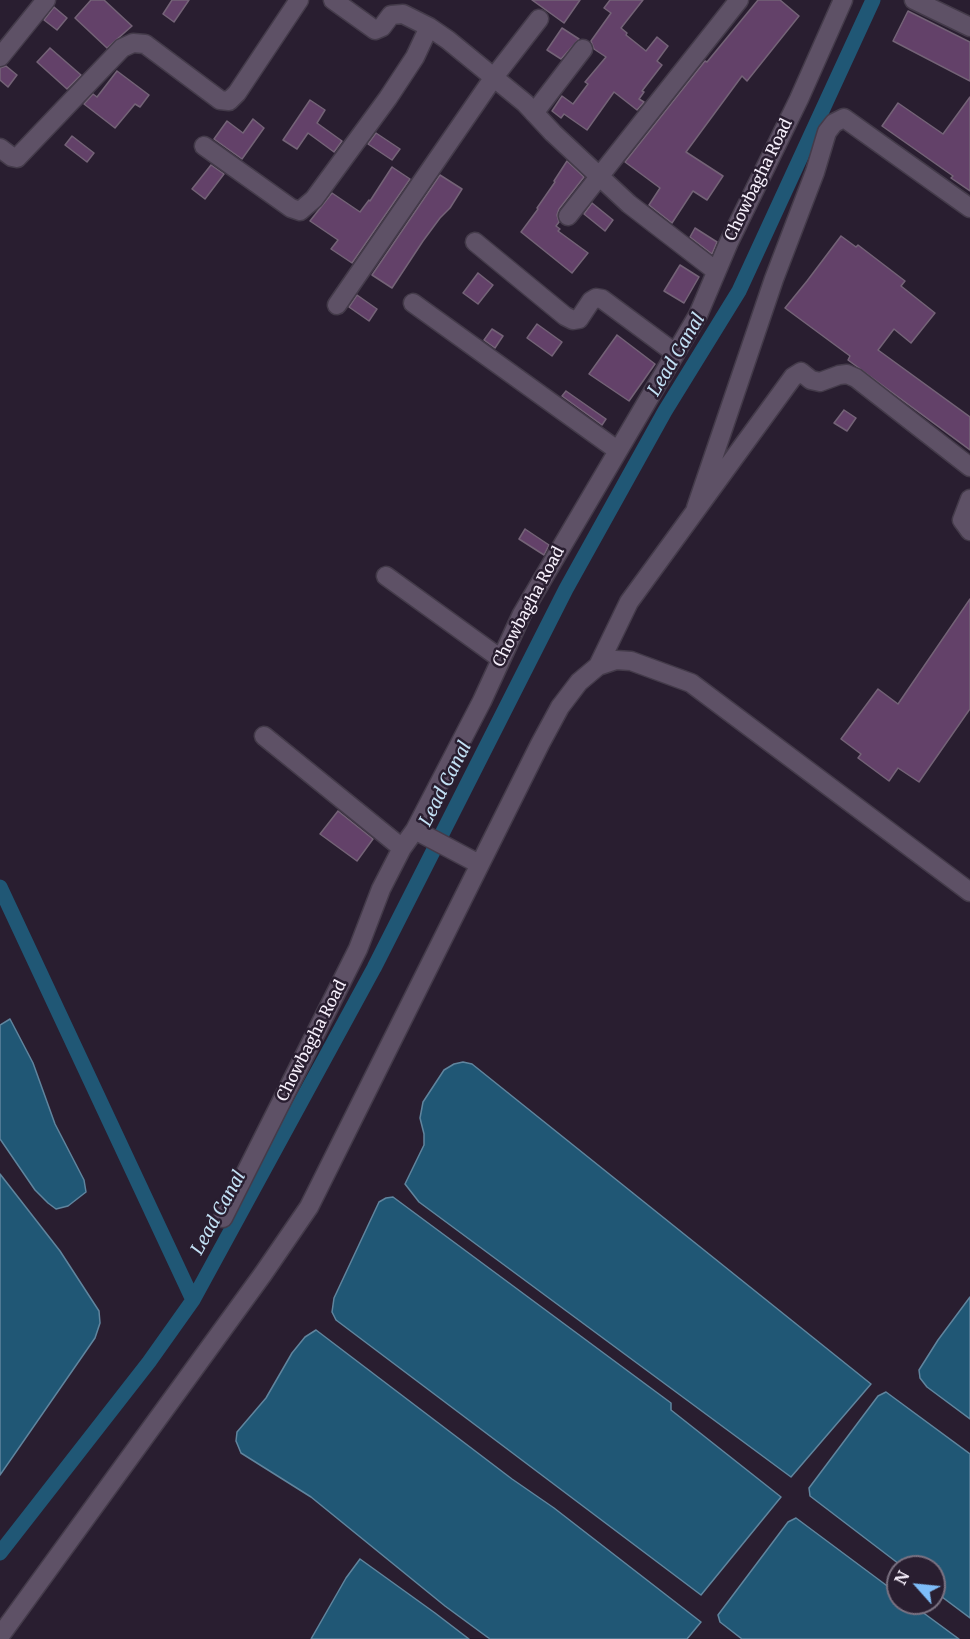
<!DOCTYPE html>
<html>
<head>
<meta charset="utf-8">
<style>
	body { margin:0 }
	#map { position:relative; width:970px; height:1639px; overflow:hidden; background:#291e30; font-family:Merriweather,serif }
	canvas { display:block }
	.north { position:absolute; left:886px; top:1555px; width:60px; height:60px; box-sizing:border-box; background:#291e30; border:2px solid #7b7282; border-radius:50%; rotate:297deg; font-size:16px; font-weight:700; line-height:24px; text-align:center; color:#f7f0fc }
	.north::after { content:''; display:block; margin:auto; width:21px; height:27px; background:#7ebdf9; clip-path:polygon(50% 0,100% 100%,50% 72%,0 100%) }
</style>
</head>
<body>
<div id="map">
<canvas width="970" height="1639"></canvas>
<div class="north">N</div>
</div>
<script>
const g = document.querySelector('canvas').getContext('2d');
g.lineJoin = 'round';
function paint(path, color) { g.fillStyle = color; g.fill(path, 'evenodd'); }
const toPath = rows => new Path2D(rows.map(r => 'M' + r).join(''));
function strokePath(path, color, width, dash) { g.strokeStyle = color; g.lineWidth = width; g.lineCap = dash ? 'butt' : 'round'; g.setLineDash(dash || []); g.stroke(path); }
function label(font, color, halo, rows, align = 'center') {
  g.font = font + ' Merriweather,serif'; g.lineWidth = 5; g.setLineDash([]); g.textBaseline = 'middle'; g.strokeStyle = halo; g.fillStyle = color; for (const [text, x, y, turn = 0] of rows) {
    g.save(); g.translate(x, y); g.rotate((+turn || 0) * Math.PI / 180); g.textAlign = isNaN(turn) ? turn : align; if (halo) g.strokeText(text, 0, 0); g.fillText(text, 0, 0); g.restore();
  }
}
const water = toPath([
	[10,1019,33,1063,55,1124,84,1180,86,1192,68,1206,56,1209,48,1203,35,1190,0,1139,0,1025,10,1019],
	[463,1062,472,1064,871,1384,791,1477,419,1202,405,1184,424,1145,424,1134,420,1118,423,1102,444,1070,454,1064,463,1062],
	[0,1174,60,1251,99,1311,100,1323,95,1338,0,1475,0,1174],
	[393,1197,671,1403,671,1410,781,1497,701,1595,336,1320,332,1312,334,1298,379,1202,386,1198,393,1197],
	[970,1297,970,1419,927,1387,920,1378,919,1370,938,1340,970,1297],
	[316,1330,512,1479,554,1508,701,1622,687,1639,490,1639,445,1606,311,1497,241,1453,236,1441,237,1432,266,1398,292,1353,305,1337,316,1330],
	[886,1392,970,1454,970,1618,934,1591,934,1567,903,1567,810,1496,809,1488,878,1396,886,1392],
	[796,1518,898,1594,898,1603,910,1603,959,1639,742,1639,720,1622,718,1615,788,1522,796,1518],
	[360,1559,435,1613,469,1639,311,1639,346,1578,360,1559]
]);
paint(water, '#205775');
strokePath(water, '#60859e', 1.5);
strokePath(toPath([
	[0,887,193,1300],
	[0,1553,149,1362,193,1300,374,968,566,589,665,411,739,291,873,0]
]), '#205775', 15);
const building = toPath([
	[91,0,104,0,132,26,107,48,75,18,91,0],
	[172,0,189,0,174,22,163,14,172,0],
	[532,0,580,0,564,23,532,0],
	[610,0,643,0,621,28,627,33,626,35,646,51,657,37,668,46,657,61,662,65,642,91,644,92,639,99,644,102,637,110,614,92,587,130,564,114,561,118,552,111,562,96,573,104,588,84,585,82,606,57,594,49,591,41,611,13,604,8,610,0],
	[758,0,780,0,799,16,747,81,742,76,686,152,723,176,707,200,693,191,672,223,649,205,660,188,625,162,705,61,707,62,758,0],
	[54,7,67,18,57,30,44,20,54,7],
	[908,11,970,42,970,81,893,41,908,11],
	[562,28,579,39,561,59,547,50,562,28],
	[50,48,81,75,67,89,37,62,50,48],
	[6,66,17,75,8,87,0,80,0,68,6,66],
	[117,71,149,95,140,107,135,104,115,128,84,104,93,94,97,97,117,71],
	[970,97,970,191,951,178,953,176,882,126,898,103,943,134,970,97],
	[310,100,325,110,317,123,342,141,334,152,308,133,297,149,283,140,310,100],
	[253,119,264,128,242,159,214,139,227,121,243,133,253,119],
	[376,133,400,149,392,160,368,144,376,133],
	[72,136,94,153,87,162,65,145,72,136],
	[567,161,584,177,559,209,557,215,559,222,556,226,560,229,558,231,588,253,572,273,521,232,538,209,537,208,555,182,554,181,567,161],
	[211,165,224,174,205,199,192,189,211,165],
	[392,167,410,179,352,263,331,249,338,240,310,221,332,193,360,212,369,200,370,201,392,167],
	[440,175,462,189,450,208,440,218,423,241,392,288,372,275,440,175],
	[592,203,613,220,605,231,584,214,592,203],
	[695,228,717,242,712,254,690,237,695,228],
	[841,236,856,247,858,245,905,281,901,286,935,313,911,343,894,329,878,350,970,417,970,450,848,360,850,356,785,308,807,281,841,236],
	[680,265,699,277,684,303,664,291,680,265],
	[478,273,493,285,478,304,463,293,478,273],
	[357,295,377,309,369,321,349,307,357,295],
	[537,324,562,342,552,356,527,338,537,324],
	[492,329,503,336,495,348,484,340,492,329],
	[617,335,655,364,629,401,589,374,617,335],
	[566,391,606,419,602,425,562,396,566,391],
	[844,410,856,418,847,431,834,423,844,410],
	[525,529,549,545,544,555,519,539,525,529],
	[970,599,970,709,919,782,898,768,889,781,858,758,861,754,841,739,878,689,898,704,970,599],
	[338,811,373,839,357,861,320,834,338,811]
]);
paint(building, '#634169');
strokePath(building, '#746377', 1.5);
const minor = toPath([
	[333,0,375,30,382,27,391,15,403,14,429,27,448,40,525,103,553,133,629,204,716,271],
	[914,0,970,27],
	[0,57,46,0],
	[534,113,583,49],
	[204,146,291,208,300,211,314,199,388,98,415,57,429,27],
	[0,148,12,157,17,158,122,48,133,43,145,44,220,100,229,101,237,93,299,0],
	[568,216,739,0],
	[475,242,565,316,573,320,579,319,591,301,596,298,602,299,675,353],
	[413,303,617,450],
	[337,305,494,77,539,19],
	[970,499,962,520,970,531],
	[696,508,774,279,815,172,827,132,834,123,844,118,970,208],
	[386,576,501,659],
	[598,666,629,602,793,377,801,372,811,380,820,382,839,375,847,374,856,378,970,467],
	[264,736,402,848],
	[415,830,479,864],
	[223,1218,358,949,381,889,402,848,415,830,482,701,522,614,698,315,729,242,799,99,843,0],
	[0,1636,263,1274,309,1207,540,744,560,707,579,682,598,666,616,660,631,661,691,683,970,892]
]);
strokePath(minor, '#443b4a', 21);
strokePath(minor, '#5e5166', 18);
label('16px', '#f7f0fc', '#291e30', [
	["Chowbagha Road",759,180,-64],
	["Chowbagha Road",529,607,-62],
	["Chowbagha Road",312,1041,-63]
]);
label('italic 18px', '#c3e1f5', '#291e30', [
	["Lead Canal",677,355,-59],
	["Lead Canal",446,784,-63],
	["Lead Canal",219,1213,-61]
]);
</script>
</body>
</html>
